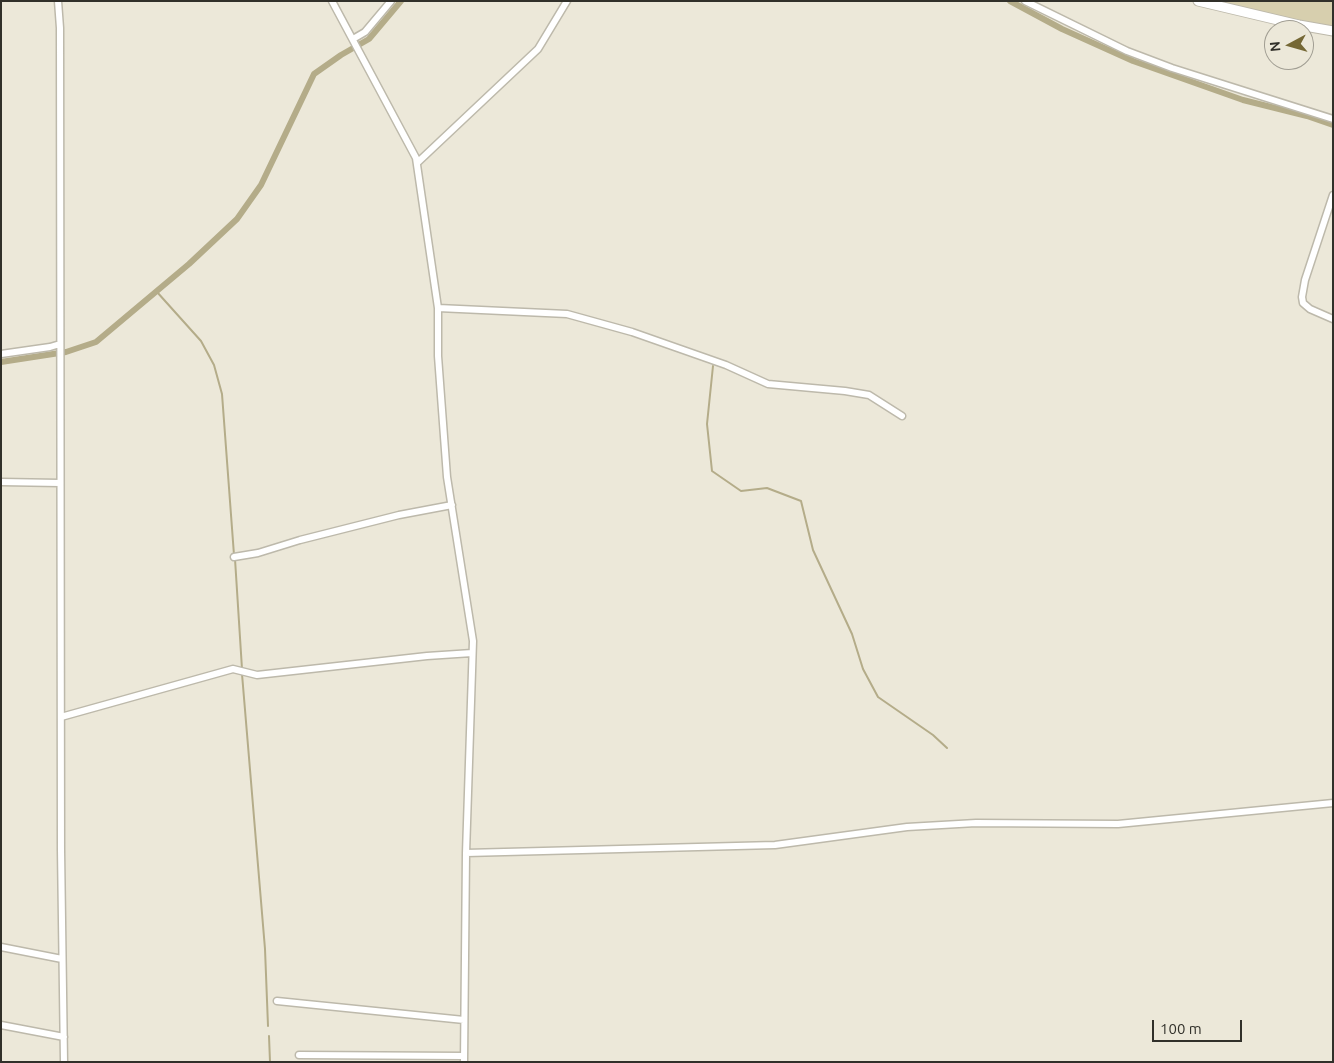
<!DOCTYPE html>
<html>
<head>
<meta charset="utf-8">
<style>
	body { margin:0 }
	#map { position:relative; width:1334px; height:1063px; overflow:hidden; background:#ece8d9; font-family:Ubuntu,sans-serif }
	canvas { display:block }
	.frame { position:absolute; inset:0; border:2px solid #31302a; pointer-events:none }
	.north { position:absolute; left:1264px; top:20px; width:50px; height:50px; box-sizing:border-box; background:#ece8d9; border:1px solid #a19e93; border-radius:50%; rotate:264deg; font-size:14px; font-weight:700; line-height:20px; text-align:center; color:#31302a }
	.north::after { content:''; display:block; margin:auto; width:18px; height:22px; background:#756835; clip-path:polygon(50% 0,100% 100%,50% 72%,0 100%) }
	.scale { position:absolute; left:1152px; top:1020px; width:90px; height:22px; box-sizing:border-box; border:2px solid #31302a; border-top:0; padding-left:6px; font-size:15px; line-height:18px; white-space:nowrap; color:#31302a; -webkit-text-stroke:4px #ece8d9; paint-order:stroke }
</style>
</head>
<body>
<div id="map">
<canvas width="1334" height="1063"></canvas>
<div class="frame"></div>
<div class="north">N</div>
<div class="scale">100 m</div>
</div>
<script>
const g = document.querySelector('canvas').getContext('2d');
g.lineJoin = 'round';
function paint(path, color) { g.fillStyle = color; g.fill(path, 'evenodd'); }
const toPath = rows => new Path2D(rows.map(r => 'M' + r).join(''));
function strokePath(path, color, width, dash) { g.strokeStyle = color; g.lineWidth = width; g.lineCap = dash ? 'butt' : 'round'; g.setLineDash(dash || []); g.stroke(path); }
paint(toPath([
	[1203,1,1333,1,1333,27]
]), '#d7cfae');
strokePath(toPath([
	[157,292,201,341,214,365,222,394,234,555],
	[713,366,707,424,712,471,741,491,767,488,801,501,813,550,852,634,863,669,878,697,933,735,947,748],
	[235,559,242,669],
	[242,674,265,949,268,1026],
	[269,1036,270,1062]
]), '#b4ac89', 2);
strokePath(toPath([
	[1010,1,1062,29,1133,61,1243,100,1307,116,1333,125],
	[1,362,66,352,96,342,189,264,237,219,261,185,314,74,341,55,369,39,401,1]
]), '#b4ac89', 6);
const minor = toPath([
	[58,1,60,28,61,850,64,1062],
	[332,1,416,158,438,308,438,356,447,477,473,641,466,853,464,1062],
	[1025,1,1127,51,1172,68,1333,119],
	[353,39,365,32,391,1],
	[417,163,538,49,567,1],
	[1333,195,1305,280,1302,297,1303,303,1310,309,1333,319],
	[438,308,567,314,632,332,726,365,768,384,845,391,869,395,902,416],
	[1,354,50,347,60,344],
	[1,482,60,483],
	[234,557,258,553,300,540,399,515,452,505],
	[61,717,233,669,257,675,427,656,472,653],
	[466,853,775,845,907,827,976,823,1118,824,1333,803],
	[1,947,62,959],
	[277,1001,464,1020],
	[1,1025,64,1037],
	[299,1055,464,1056]
]);
const secondary = toPath([
	[1198,1,1299,25,1333,31]
]);
strokePath(minor, '#bdb9ab', 9);
strokePath(secondary, '#bdb9ab', 11);
strokePath(minor, '#fff', 6);
strokePath(secondary, '#fff', 9);
</script>
</body>
</html>
